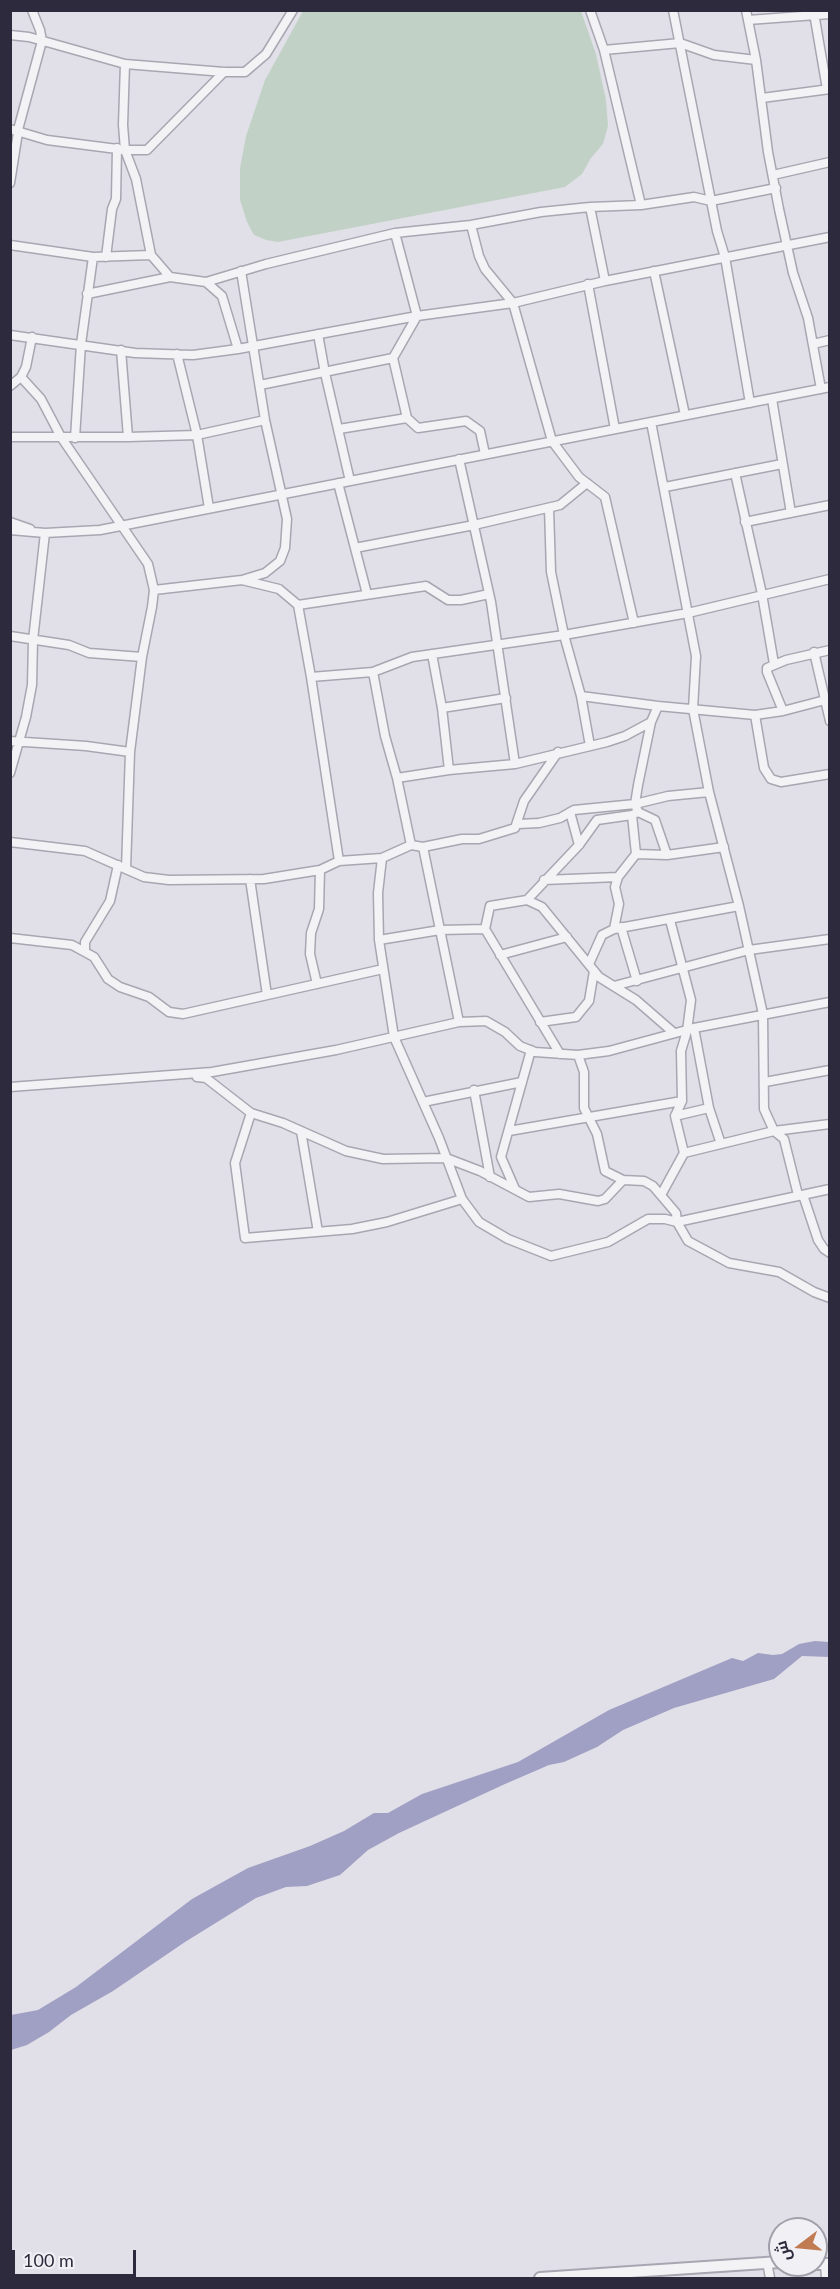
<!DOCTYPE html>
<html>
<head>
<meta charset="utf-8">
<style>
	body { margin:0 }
	#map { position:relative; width:840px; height:2289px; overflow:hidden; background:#e1e0e8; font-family:Lato,Cairo,sans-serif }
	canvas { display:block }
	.frame { position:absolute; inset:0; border:12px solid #2e2a3d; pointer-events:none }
	.north { position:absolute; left:768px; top:2217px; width:60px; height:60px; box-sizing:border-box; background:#f0f0f5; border:2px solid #a2a1ab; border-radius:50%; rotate:254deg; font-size:16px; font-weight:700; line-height:24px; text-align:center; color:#2e2a3d }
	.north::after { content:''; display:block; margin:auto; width:21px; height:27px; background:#c07b52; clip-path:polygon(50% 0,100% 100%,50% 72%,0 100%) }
	.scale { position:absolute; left:12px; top:2250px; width:124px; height:27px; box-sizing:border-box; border:3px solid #2e2a3d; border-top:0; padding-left:8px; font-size:18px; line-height:21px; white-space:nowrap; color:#2e2a3d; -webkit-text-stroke:4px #f0f0f5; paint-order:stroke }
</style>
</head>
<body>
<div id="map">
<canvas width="840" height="2289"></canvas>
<div class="frame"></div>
<div class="north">ش</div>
<div class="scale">100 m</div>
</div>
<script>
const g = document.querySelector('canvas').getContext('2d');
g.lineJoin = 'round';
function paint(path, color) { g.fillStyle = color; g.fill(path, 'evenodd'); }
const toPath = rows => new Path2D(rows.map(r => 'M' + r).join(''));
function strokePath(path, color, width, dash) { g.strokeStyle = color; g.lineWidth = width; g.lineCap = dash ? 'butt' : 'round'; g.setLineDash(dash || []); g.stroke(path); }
paint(toPath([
	[303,11,581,11,596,54,606,100,608,126,603,144,591,158,582,174,565,187,278,242,266,240,254,235,247,222,240,200,240,168,246,136,265,80]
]), '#c2d1c6');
paint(toPath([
	[815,1641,829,1642,829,1657,802,1656,774,1679,674,1708,623,1730,597,1747,564,1762,549,1765,505,1784,399,1833,368,1850,340,1875,307,1886,286,1887,256,1898,185,1942,113,1991,71,2015,49,2032,27,2045,11,2050,11,2015,38,2010,76,1987,192,1899,248,1868,310,1846,344,1831,374,1813,388,1813,422,1794,518,1762,609,1710,732,1658,743,1661,758,1653,773,1655,782,1654,799,1644]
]), '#a09fc4');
const minor = toPath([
	[590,10,604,50,641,205],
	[673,10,717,231,725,257,750,403],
	[746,10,756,60,768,152,779,209,793,273,808,318,821,389],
	[814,13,827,89],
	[748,20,830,14],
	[10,35,29,37,125,64,224,72,245,72,266,54,293,10],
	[604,50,680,43,714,55,756,60],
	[125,64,123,125,125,150,136,179,151,255,170,277,206,282,222,296,238,349],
	[762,98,830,89],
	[10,129,47,140,125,150,147,150,224,72],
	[773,175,830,162],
	[10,183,19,126,42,41,40,30,32,10],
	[590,207,605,281],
	[471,225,479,256,485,269,513,303,552,441,579,477,605,497,634,623],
	[10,245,93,257,151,255],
	[106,257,112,209,116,199,117,148],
	[654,271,685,415],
	[206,282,266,264,395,233,471,225,541,212,590,207,641,205,694,197,711,201,776,188],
	[588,284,615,429],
	[87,294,170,277],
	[318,334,325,373,350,481],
	[10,335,135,353,193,355,238,349,417,316,395,233],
	[813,344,830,340],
	[121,350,128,437],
	[177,354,197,435,209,508],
	[21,377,41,399,61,437,148,564,154,590,152,607,142,657,130,752,126,869],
	[260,385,393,358],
	[10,386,21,377,26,367,32,337],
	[772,399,791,513],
	[407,418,393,358,417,316,513,303,605,281,830,237],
	[651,422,696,656,693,709,709,792,739,906,763,1014,764,1109,774,1131,784,1139,798,1195],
	[339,429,407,418,418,428,466,421,480,431,485,454],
	[10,437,128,437,197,435,265,420],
	[75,438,81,344,93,257],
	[459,459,491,602,515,764],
	[735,473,762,594,774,664],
	[338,483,367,594],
	[665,487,782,464],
	[549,508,551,572,564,635,581,696,590,746],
	[10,522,30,529],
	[745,522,830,505],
	[10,530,45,533,100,530,830,387],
	[355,548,474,525,560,505,587,483],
	[242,580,279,589,298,605,311,677,339,861,320,870],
	[154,590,242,580,265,573,280,561,285,548,287,519,265,420,241,271],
	[298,605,426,586,448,600,461,600,489,594],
	[10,636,69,645,89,653,142,657],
	[814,652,830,721],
	[432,654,442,708,449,770],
	[373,672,385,736,397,778,411,845],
	[311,677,373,672,412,657,564,635,688,613,830,579],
	[581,696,658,706,755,715,783,711,825,700],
	[442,708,506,698],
	[783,711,767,672,767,668,786,660,830,650],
	[755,715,764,768,771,779,781,782,830,774],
	[10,741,86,746,130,752],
	[10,773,26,717,32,685,33,640,45,533],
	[397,778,449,770,515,764,607,742,625,736,651,722],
	[570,812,579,845],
	[638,812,655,820,667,855],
	[518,824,539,823,560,818,574,810,635,804,668,796,709,792],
	[10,842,85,851,144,877,169,880,264,879,320,870,319,909,311,933,310,954,317,984],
	[423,847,459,1022],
	[636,854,667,855,724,847],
	[382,858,378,893,379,940,394,1037,439,1138,462,1199,479,1222,508,1239,551,1256,608,1242,648,1219,665,1219,677,1222,830,1189],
	[339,861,382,858,411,845,423,847,462,839,479,839,515,828,524,801,558,752],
	[250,879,267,995],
	[544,880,618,877],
	[527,900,579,845,597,820,632,815],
	[621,927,637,981],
	[614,929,739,906],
	[10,938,72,945,94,957,108,979,120,987,149,997,169,1012,183,1014,383,969],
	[379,940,440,930,485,929],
	[85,952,85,942,110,901,118,865],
	[500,955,567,937],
	[589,964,602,935,614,929,619,904,615,887,618,877,636,854,632,815,638,812,635,804,638,785,651,722,658,706],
	[614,986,749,950,830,939],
	[540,1022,576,1017,589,1001,594,971],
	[694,1028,709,1108,721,1144],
	[560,1054,485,929,490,906,527,900,542,907,599,977,636,1000,674,1033],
	[578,1055,584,1072,584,1108,597,1134,605,1171,623,1180,644,1181,653,1186,676,1213,677,1222,688,1241,729,1263,779,1272,814,1292,830,1298],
	[197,1077,206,1078,251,1113,283,1123,346,1151,383,1159,446,1158,480,1171,529,1197,559,1194,598,1201,605,1199,623,1180],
	[765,1082,830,1070],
	[10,1087,212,1072,336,1050,459,1022,486,1021,505,1032,520,1046,535,1052,578,1055,609,1051,694,1028,830,1002],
	[474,1090,490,1177],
	[423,1102,522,1082],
	[251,1113,235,1163,245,1238,352,1229,387,1222,462,1199],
	[675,1116,709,1108],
	[301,1131,318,1232],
	[509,1131,682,1101],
	[684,1153,774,1131,830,1124],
	[515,1189,501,1157,531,1050],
	[661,1195,684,1153,675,1116,682,1101,681,1051,687,1031,691,1000,670,920],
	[803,1195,818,1240,824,1249,830,1253],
	[767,2262,770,2278],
	[825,2264,826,2278]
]);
const tertiary = toPath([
	[816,2264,830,2264],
	[540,2278,780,2262]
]);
strokePath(minor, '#a8a6b1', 11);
strokePath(tertiary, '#a8a6b1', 14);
strokePath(minor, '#f3f3f6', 8);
strokePath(tertiary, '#f3f3f6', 10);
</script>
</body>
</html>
